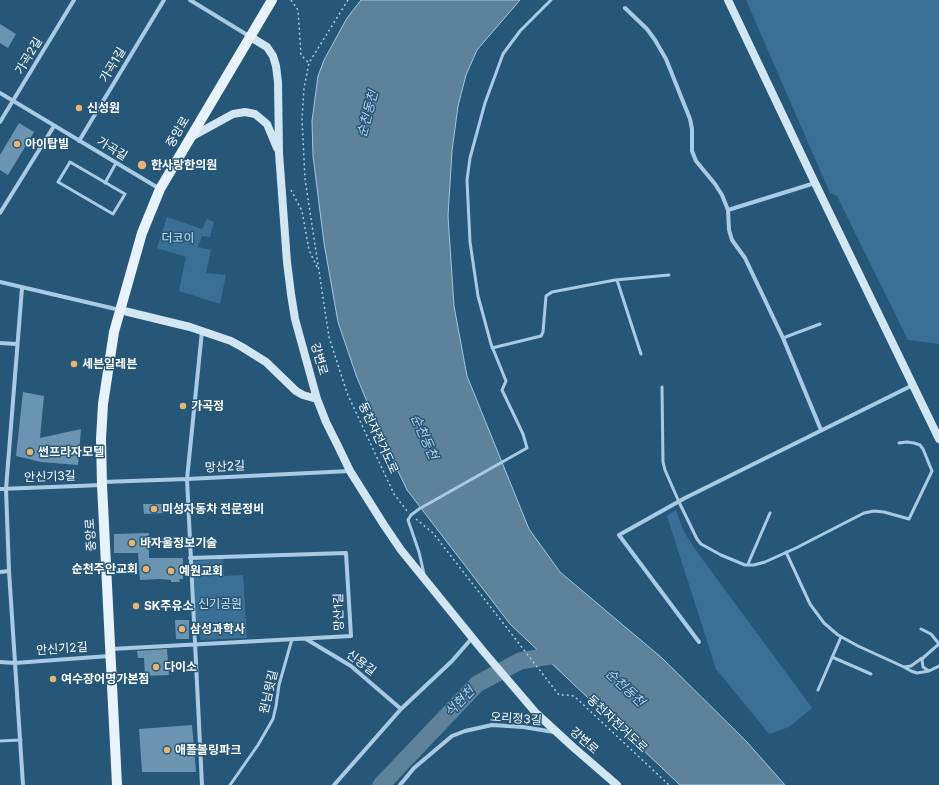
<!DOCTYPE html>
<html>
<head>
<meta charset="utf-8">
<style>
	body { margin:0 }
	canvas { display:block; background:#265678 }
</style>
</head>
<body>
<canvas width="939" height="785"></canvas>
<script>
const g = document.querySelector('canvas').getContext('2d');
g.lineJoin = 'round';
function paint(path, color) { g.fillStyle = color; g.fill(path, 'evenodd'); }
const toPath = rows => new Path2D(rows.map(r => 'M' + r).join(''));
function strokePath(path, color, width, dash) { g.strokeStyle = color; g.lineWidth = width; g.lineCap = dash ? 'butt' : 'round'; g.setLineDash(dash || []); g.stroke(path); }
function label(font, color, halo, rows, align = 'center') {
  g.font = font + ' Inter,"Noto Sans KR",sans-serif'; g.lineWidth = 3; g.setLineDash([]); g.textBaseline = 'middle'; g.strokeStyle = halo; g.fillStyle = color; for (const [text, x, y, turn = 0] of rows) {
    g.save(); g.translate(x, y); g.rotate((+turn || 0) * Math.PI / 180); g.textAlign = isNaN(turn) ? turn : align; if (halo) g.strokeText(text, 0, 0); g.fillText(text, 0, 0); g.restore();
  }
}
paint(toPath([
	[746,0,939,0,939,344,908,340,837,196,830,193],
	[167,217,202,229,207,219,214,222,210,237,202,236,198,247,211,250,206,273,226,275,220,304,179,291,186,257,157,248],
	[676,510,683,530,695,549,812,708,789,727,769,734,716,669,667,516],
	[223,559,224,576,243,575,247,638,201,640,197,633,193,561]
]), '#3a7095');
const water = toPath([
	[361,0,520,0,477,50,466,75,458,106,452,151,448,216,454,306,467,376,529,529,560,572,662,658,746,741,785,785,680,785,510,624,407,490,379,431,356,375,338,322,324,243,313,156,312,121,318,76,324,60,347,18,361,0]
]);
paint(water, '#5f829b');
strokePath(water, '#9dc8e3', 1);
strokePath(toPath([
	[381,785,477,684,520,661,567,653]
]), '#5f829b', 17);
paint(toPath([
	[0,24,16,34,8,48,0,43],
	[19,123,34,132,8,175,0,170,0,155],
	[23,392,44,396,40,438,81,429,78,465,41,462,16,456],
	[143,504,164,504,164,513,144,514],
	[149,533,149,558,183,558,183,579,179,579,180,582,171,582,171,580,160,579,140,580,138,553,114,553,114,534],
	[175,620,189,620,189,639,176,639],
	[167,649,169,675,145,676,144,658,138,658,137,651],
	[192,725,196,772,142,772,139,729]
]), '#6b94b0');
strokePath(toPath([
	[291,0,298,10,301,55,309,63],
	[348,0,309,63,304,88,302,119,305,179,329,337,347,393,394,494,407,511],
	[291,190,302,211,309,250,318,269],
	[416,519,433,533,559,695,567,695,574,696,669,785]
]), '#a8cbe3', 1.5, [2, 3]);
strokePath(toPath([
	[70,162,125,194,113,214,58,182,70,162],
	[105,183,116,163],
	[617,280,641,354],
	[783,338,820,324],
	[492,348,541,336,543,332,546,296,552,292,615,280,669,275],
	[662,387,663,462,665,470,679,502,697,539,701,544,721,555,745,565,754,565,765,562,796,548,864,513,874,511,884,512,909,519,932,471,923,449,920,445,914,443,907,442,899,443],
	[786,552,810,604,824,623,838,635,858,646,904,667],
	[748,564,770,513],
	[424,574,419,552,408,520,411,515,419,509,527,448,523,434,502,390,506,381,491,344,478,296,470,242,467,180,470,158,485,103,503,54,520,31,551,0],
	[921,629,931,634,939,644,924,657,922,660,923,667,929,671,939,666],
	[832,657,871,674],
	[922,658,911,666,904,667,911,671,917,673,929,671],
	[818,690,841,637],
	[0,741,21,740],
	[230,785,258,745,273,719,276,706,279,685,292,639]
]), '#a8cbe3', 3);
strokePath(toPath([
	[190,0,249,36],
	[625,8,647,29,655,40,666,59,690,119,692,129,692,151,696,161,715,184,722,195,728,210,729,230,732,240,745,258,783,338,821,430],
	[0,93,160,189],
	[0,122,74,0],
	[79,141,164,0],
	[728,210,815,183],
	[0,213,54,126],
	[0,282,120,310],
	[22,288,6,489,9,571,23,785],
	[202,331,187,479,202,785],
	[0,343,17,344],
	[102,482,187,479,350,471],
	[0,489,102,485],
	[0,572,9,571],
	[306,639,351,666,401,709],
	[699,642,619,535,685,498,913,385],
	[111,649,351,636,346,553,190,558],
	[0,662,15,663,109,656],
	[334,785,401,709,452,661,472,638],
	[400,785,414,768,452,736,465,731,492,725,523,727,554,732]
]), '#a8cbe3', 4);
strokePath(toPath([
	[728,0,815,183,939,439],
	[249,36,267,47,273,56,276,66,278,82,279,153,287,262,291,294,295,319,317,399,326,422,338,446,350,471,384,525,401,550,483,651,536,713,573,747,617,785],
	[191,137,233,114,245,112,255,114,267,124,277,148],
	[120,310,190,327,231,341,242,347,266,362,296,391,303,395,317,399]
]), '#d1e5f3', 8);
strokePath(toPath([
	[117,785,102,485,101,439,103,404,114,332,142,233,160,189,272,0]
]), '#e7f2fc', 10);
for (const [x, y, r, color] of [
	[79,108,4,"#ebb46e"],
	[17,144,4,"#ebb46e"],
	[142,165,5,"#ebb46e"],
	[74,364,4,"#ebb46e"],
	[183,406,4,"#ebb46e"],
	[30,452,4,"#ebb46e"],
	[154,509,4,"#ebb46e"],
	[132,543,4,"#ebb46e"],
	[146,569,4,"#ebb46e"],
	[171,571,4,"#ebb46e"],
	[136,606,4,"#ebb46e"],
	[182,629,4,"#ebb46e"],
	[156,667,4,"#ebb46e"],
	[53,679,4,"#ebb46e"],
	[167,750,4,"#ebb46e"]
]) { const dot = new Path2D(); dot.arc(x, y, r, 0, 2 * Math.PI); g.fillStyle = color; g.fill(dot); strokePath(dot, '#265678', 1.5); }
label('12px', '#fff', '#265678', [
	["가곡2길",29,56,-59],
	["가곡1길",113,65,-59],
	["중앙로",178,132,-60],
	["가곡길",112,149,31],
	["강변로",319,359,74],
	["동천자전거도로",378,438,65],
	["망산2길",225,467,-3],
	["안신기3길",50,477,-2],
	["중앙로",91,535,-93],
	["망산1길",339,612,-91],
	["안신기2길",62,649,-4],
	["신용길",361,663,37],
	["원님윗길",269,692,-77],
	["오리정3길",516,719,4],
	["동천자전거도로",617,724,43],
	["강변로",584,741,41]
]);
label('bold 12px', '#fff', '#265678', [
	["신성원",87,108],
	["아이탑빌",25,144],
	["한사랑한의원",151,165],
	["세븐일레븐",82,364],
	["가곡정",191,406],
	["썬프라자모텔",38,452],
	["미성자동차 전문정비",162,509],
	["바자울정보기술",140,543],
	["순천주안교회",138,569,"right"],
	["예원교회",179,571],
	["SK주유소",144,606],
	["삼성과학사",190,629],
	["다이소",164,667],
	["여수장어명가본점",61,679],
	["애플볼링파크",175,750]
], 'left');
label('12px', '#cae3f2', '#265678', [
	["더코이",178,238],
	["신기공원",220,604]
]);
label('italic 13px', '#b3d5eb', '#265678', [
	["순천동천",368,114,-75],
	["순천동천",424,437,66],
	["순천동천",625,688,43],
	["석현천",460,702,-46]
]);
</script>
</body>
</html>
